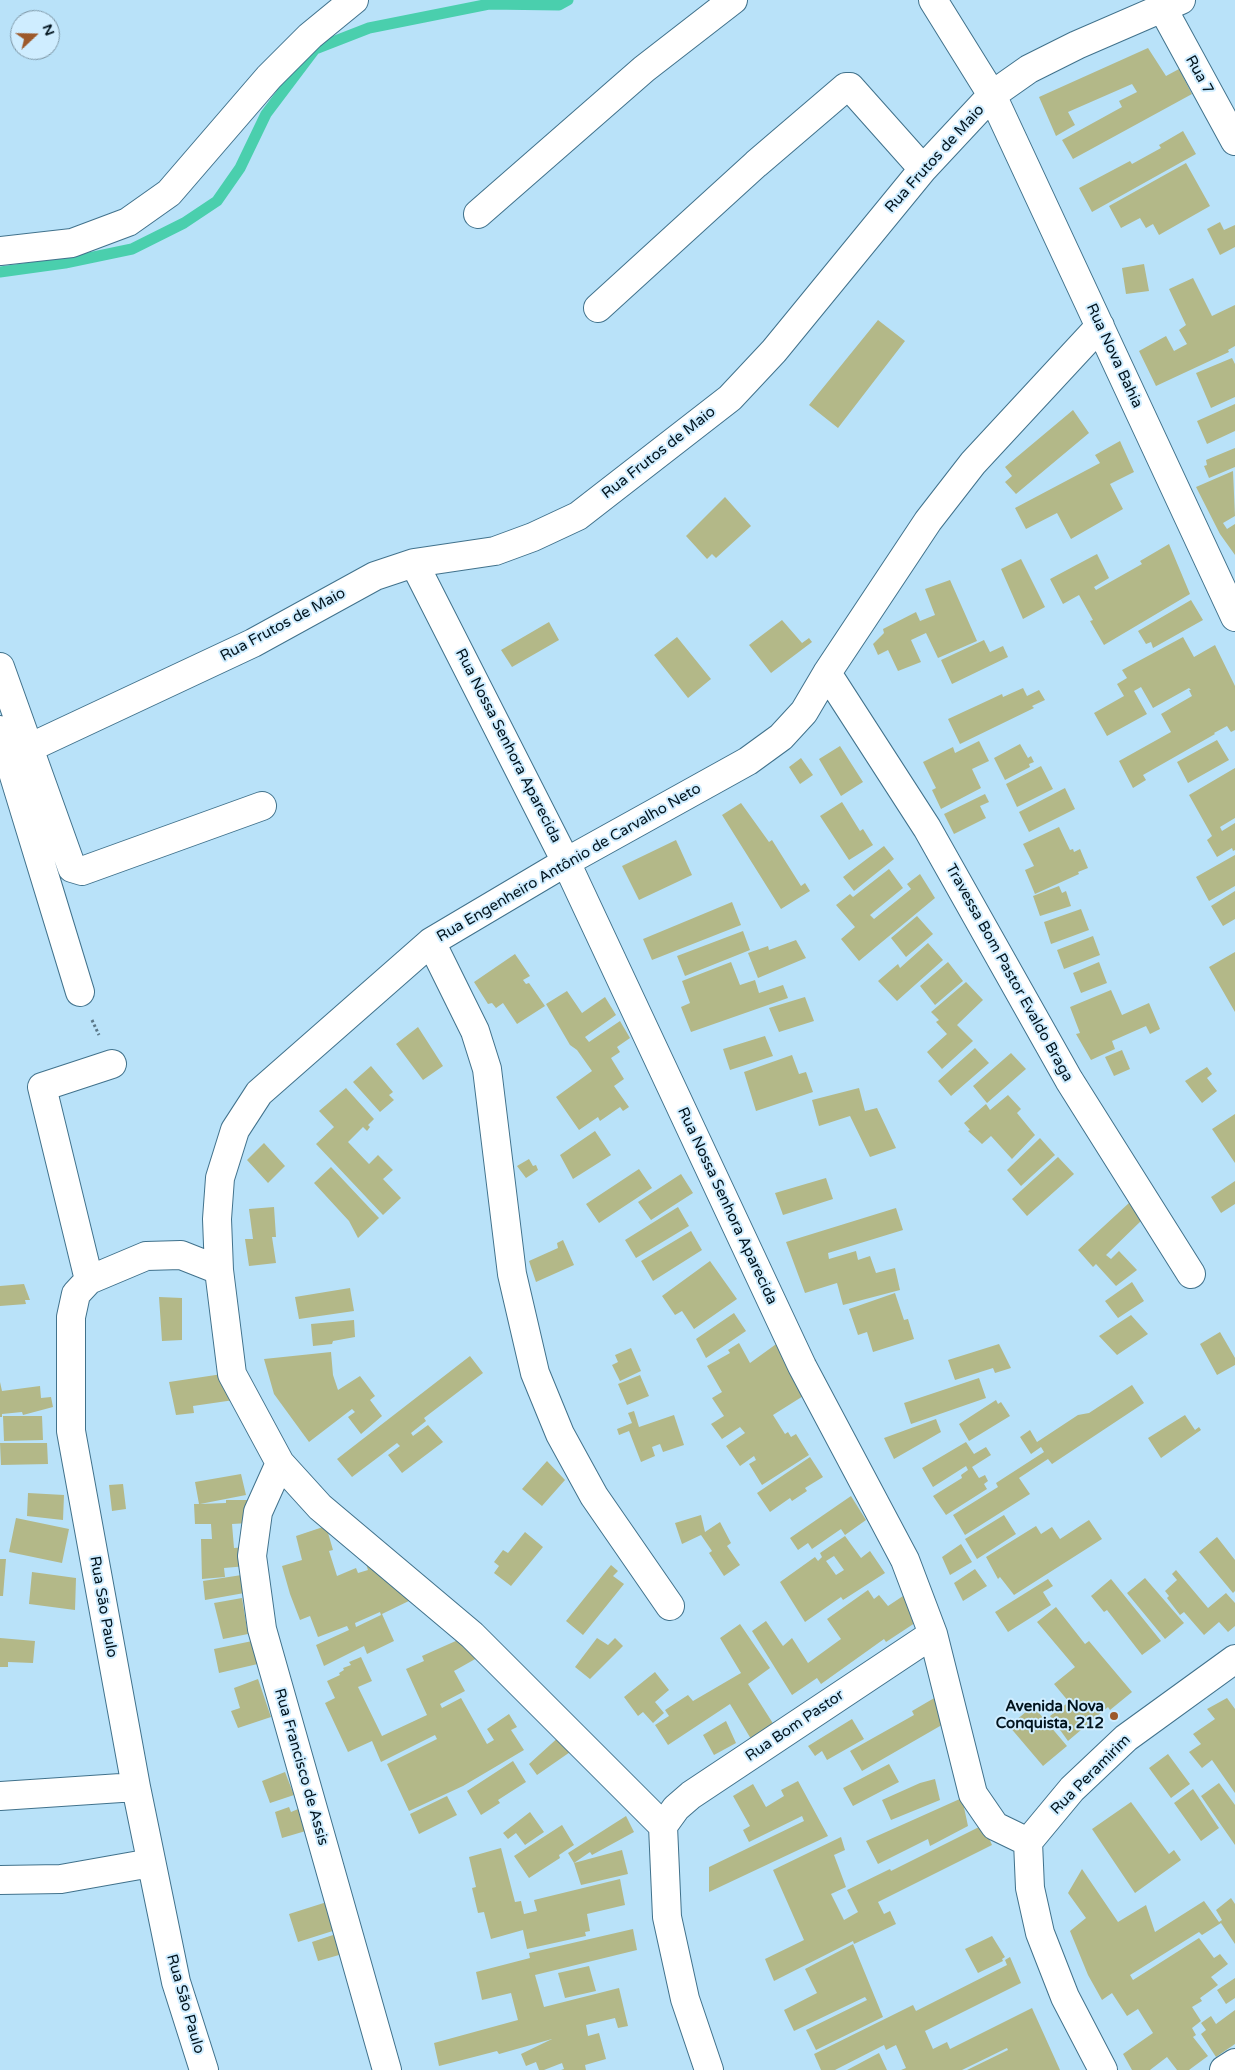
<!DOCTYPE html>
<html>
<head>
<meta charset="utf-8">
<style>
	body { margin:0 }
	#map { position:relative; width:1235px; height:2070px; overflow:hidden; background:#b9e2f9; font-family:"Varela Round",sans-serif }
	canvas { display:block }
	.north { position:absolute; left:10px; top:10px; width:50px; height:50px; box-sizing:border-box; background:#cfedff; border:1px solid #7d96a5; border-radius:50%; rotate:69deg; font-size:14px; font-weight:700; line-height:20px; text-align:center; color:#01131d }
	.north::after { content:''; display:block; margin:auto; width:18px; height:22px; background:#9d592a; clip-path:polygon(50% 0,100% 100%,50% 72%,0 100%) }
</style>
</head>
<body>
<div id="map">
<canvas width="1235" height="2070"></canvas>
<div class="north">N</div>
</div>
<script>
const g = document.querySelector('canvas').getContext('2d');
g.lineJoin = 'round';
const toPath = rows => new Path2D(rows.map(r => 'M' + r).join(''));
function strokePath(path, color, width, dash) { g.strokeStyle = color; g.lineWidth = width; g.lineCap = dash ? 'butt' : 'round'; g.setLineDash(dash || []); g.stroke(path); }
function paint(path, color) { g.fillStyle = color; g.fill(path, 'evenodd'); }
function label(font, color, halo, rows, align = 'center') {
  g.font = font + ' "Varela Round",sans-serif'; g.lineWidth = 4; g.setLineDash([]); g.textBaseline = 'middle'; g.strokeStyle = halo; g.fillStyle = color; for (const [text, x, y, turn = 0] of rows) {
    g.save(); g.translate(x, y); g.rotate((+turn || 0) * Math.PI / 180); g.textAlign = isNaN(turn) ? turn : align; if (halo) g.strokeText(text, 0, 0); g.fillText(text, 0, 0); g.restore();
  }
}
strokePath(toPath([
	[0,272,65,263,132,249,184,223,217,201,240,168,266,114,315,49,369,28,489,4,559,5,568,0]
]), '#4acfad', 11);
paint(toPath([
	[1148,48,1166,76,1179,69,1192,94,1073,159,1062,140,1122,107,1119,101,1137,92,1132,84,1068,112,1075,125,1056,136,1039,97],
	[1183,131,1196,154,1092,212,1079,188,1130,161,1132,164,1161,148,1159,145],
	[1186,163,1210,206,1159,235,1153,224,1146,228,1140,218,1121,228,1109,206],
	[1220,222,1224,230,1235,225,1235,247,1220,255,1207,229],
	[1144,264,1149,291,1126,294,1122,268],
	[1193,278,1212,316,1235,305,1235,346,1228,350,1229,352,1156,386,1139,351,1166,336,1174,351,1187,344,1179,330,1186,325,1169,289],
	[878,320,905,341,838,428,809,405],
	[1232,358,1235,364,1235,397,1211,408,1196,373],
	[1235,404,1235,431,1207,444,1197,421],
	[1073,410,1089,433,1016,494,1005,482,1012,476,1005,467],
	[1120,441,1134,472,1110,484,1123,509,1071,539,1057,513,1026,529,1015,508,1100,463,1095,455],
	[1235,448,1235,467,1209,478,1204,466,1207,465,1206,460],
	[1233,471,1235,516,1223,523,1227,529,1235,524,1235,555,1220,534,1196,487],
	[725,497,751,526,716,558,712,554,707,559,686,536],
	[1169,544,1190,594,1104,645,1090,621,1093,620,1079,595,1063,604,1050,579,1097,554,1109,578,1094,587,1096,590,1142,564,1140,561],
	[1021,559,1045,607,1023,619,1001,569],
	[950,580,977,641,938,658,926,633,911,640,921,662,898,671,888,650,878,655,873,644,884,633,883,629,916,612,920,621,935,615,925,589],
	[1191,600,1203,620,1153,648,1151,642,1146,644,1138,631],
	[782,620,802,643,809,638,812,642,771,673,749,645],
	[549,622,559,640,512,667,501,650],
	[677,637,711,679,688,698,654,655],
	[1183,637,1194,657,1215,645,1235,686,1235,730,1231,732,1227,726,1214,733,1215,734,1143,775,1146,780,1133,788,1119,761,1171,732,1161,714,1192,696,1189,690,1191,690,1189,688,1153,708,1141,687,1134,691,1147,714,1107,736,1094,713,1124,696,1117,684,1127,678,1122,670],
	[984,640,990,652,1003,646,1008,657,952,684,941,660],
	[1023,688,1027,696,1039,690,1045,700,1032,706,1034,708,960,744,948,719,1002,694,1003,697],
	[1217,740,1229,760,1188,783,1177,762],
	[979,741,989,761,972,769,981,788,941,809,932,790,936,788,923,762,953,747,955,753],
	[1020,744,1028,758,1031,756,1034,762,1029,764,1030,767,1005,780,994,758],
	[840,746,863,782,841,796,819,759],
	[801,758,813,775,800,784,789,767],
	[1041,766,1053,789,1017,807,1006,784],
	[1235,768,1235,818,1220,827,1222,831,1235,823,1235,850,1233,851,1232,848,1217,857,1207,840,1212,836,1189,795],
	[1065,788,1075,809,1029,832,1019,812],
	[985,794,989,802,980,806,986,818,954,834,944,814],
	[842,802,860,831,863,829,873,845,849,860,820,816],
	[741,803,769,842,772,840,801,886,805,883,810,891,781,909,722,815],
	[1059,827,1070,850,1073,849,1074,852,1080,849,1088,868,1078,872,1079,874,1035,894,1025,870,1034,866,1023,844],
	[676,840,692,875,639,900,622,866],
	[884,846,894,859,854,891,843,877],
	[1235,855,1235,886,1209,901,1196,877],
	[889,869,903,888,870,915,874,919,911,889,907,884,920,874,935,898,859,961,841,939,855,927,836,905,850,894,853,897],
	[1059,886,1062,893,1066,891,1071,906,1040,916,1033,896],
	[1235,891,1235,919,1223,926,1211,906],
	[732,902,741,925,652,960,643,939],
	[1081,909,1089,930,1051,944,1044,922],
	[917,916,933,934,906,957,891,938],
	[743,931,750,950,685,976,677,956],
	[1093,936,1100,955,1064,969,1057,950],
	[796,940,806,958,758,978,748,953,768,946,769,950],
	[928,943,943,960,897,1001,878,981,898,964,900,968],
	[1235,952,1235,1012,1209,967],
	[515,954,530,976,523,980,526,984,529,983,545,1006,517,1024,503,1003,496,1008,492,1003,488,1004,474,982],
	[731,962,740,985,755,980,759,993,783,985,788,998,691,1032,681,1007,690,1003,682,981],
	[948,962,963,981,935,1005,920,986],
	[1099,962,1107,983,1081,993,1073,973],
	[966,982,983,1000,957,1025,973,1041,942,1069,927,1052,947,1034,936,1022,939,1020,931,1012],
	[1111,990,1122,1015,1149,1003,1160,1029,1150,1034,1146,1026,1112,1041,1115,1049,1091,1060,1076,1034,1080,1033,1070,1007],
	[567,991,582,1013,605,997,616,1015,585,1037,589,1042,620,1021,630,1038,617,1047,620,1052,611,1058,624,1079,614,1086,629,1107,623,1111,620,1107,600,1121,598,1117,579,1130,556,1097,592,1071,577,1050,570,1045,546,1004],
	[805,997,814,1021,779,1032,769,1008],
	[418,1027,443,1066,423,1080,396,1044],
	[765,1036,773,1056,730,1070,723,1049],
	[975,1048,989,1063,951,1096,938,1081],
	[1122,1050,1130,1069,1114,1076,1105,1057],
	[1011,1053,1026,1069,987,1103,973,1086],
	[792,1055,799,1074,806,1072,813,1092,756,1111,744,1072],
	[371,1066,393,1092,389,1095,394,1100,380,1112,353,1082],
	[1207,1067,1212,1074,1207,1078,1217,1091,1202,1103,1185,1081],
	[346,1088,374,1119,368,1125,370,1127,367,1131,363,1127,348,1142,369,1164,378,1155,393,1170,383,1179,401,1198,383,1215,316,1144,334,1127,319,1111],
	[859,1088,865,1111,877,1108,896,1148,870,1157,850,1116,819,1126,812,1100],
	[1008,1095,1021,1109,1017,1113,1035,1135,1012,1159,991,1136,982,1144,968,1131,970,1130,964,1123,986,1104,990,1110],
	[1235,1114,1235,1163,1212,1129],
	[595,1131,611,1155,573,1179,560,1155],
	[1040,1138,1055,1155,1021,1186,1007,1170],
	[264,1143,285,1166,268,1183,247,1160],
	[1058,1157,1074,1174,1027,1216,1012,1199],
	[529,1159,533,1166,536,1165,538,1170,526,1178,517,1166],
	[331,1167,379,1218,358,1238,349,1221,314,1183],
	[639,1169,652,1188,599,1223,586,1204],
	[681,1174,693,1193,651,1220,638,1202],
	[826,1178,833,1199,783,1215,775,1193],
	[1235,1181,1235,1204,1221,1213,1211,1197],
	[1129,1203,1143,1219,1106,1255,1111,1259,1119,1251,1137,1270,1116,1286,1096,1264,1093,1267,1078,1250],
	[274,1207,276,1237,272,1237,276,1263,249,1266,245,1239,253,1239,249,1209],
	[678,1207,689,1226,636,1258,625,1240],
	[896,1208,903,1230,828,1253,829,1259,856,1251,858,1260,870,1256,876,1273,895,1268,900,1290,843,1305,837,1283,805,1293,786,1242],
	[691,1231,702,1250,653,1281,641,1261],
	[563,1240,574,1265,536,1282,529,1261,558,1248,557,1243],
	[710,1261,737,1299,694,1329,682,1311,675,1315,662,1296],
	[1132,1282,1144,1301,1118,1318,1105,1301],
	[24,1284,30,1300,25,1300,26,1304,0,1306,0,1286],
	[350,1288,354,1311,299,1319,295,1297],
	[895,1293,904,1320,908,1319,914,1339,873,1352,867,1332,858,1335,849,1309],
	[159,1297,182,1298,182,1340,162,1341],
	[734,1313,746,1331,706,1358,696,1339],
	[1131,1315,1148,1334,1117,1355,1099,1336],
	[354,1320,355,1337,333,1341,332,1344,313,1346,311,1324],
	[1220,1332,1235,1358,1235,1365,1217,1375,1200,1344],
	[779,1342,808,1393,773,1415,785,1434,788,1432,791,1437,796,1434,809,1455,762,1485,749,1464,756,1460,754,1456,740,1466,726,1446,745,1433,740,1427,722,1439,711,1424,724,1416,712,1398,722,1392,707,1366,730,1353,728,1350,739,1343,750,1363],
	[999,1344,1011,1368,995,1373,993,1368,955,1380,948,1360],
	[631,1348,641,1371,620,1381,612,1365,618,1362,615,1355],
	[331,1352,333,1375,338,1390,360,1376,375,1396,370,1400,382,1416,361,1434,348,1417,355,1412,352,1409,309,1442,274,1394,264,1359],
	[470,1356,483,1373,424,1418,426,1421,411,1433,413,1436,428,1425,443,1442,402,1473,388,1455,400,1446,397,1443,352,1477,337,1459],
	[229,1373,234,1400,193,1406,194,1413,176,1415,169,1382],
	[640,1375,649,1396,627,1405,618,1384],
	[979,1378,986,1398,911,1424,904,1403],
	[0,1382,2,1391,40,1386,41,1398,51,1397,53,1407,23,1415,22,1412,2,1414,2,1417,0,1417],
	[1132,1385,1144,1403,1052,1464,1048,1459,1019,1478,1030,1494,965,1535,953,1515,998,1487,996,1483,1044,1452,1041,1447,1031,1454,1020,1437,1030,1430,1037,1442,1078,1415,1089,1413],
	[996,1400,998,1404,1001,1402,1010,1416,969,1441,959,1424],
	[634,1411,639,1427,674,1415,684,1445,663,1452,660,1444,652,1447,655,1456,641,1462,629,1431,619,1435,617,1429,632,1423,628,1413],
	[1185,1415,1195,1430,1199,1427,1201,1430,1161,1458,1148,1438],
	[3,1416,42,1416,43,1440,4,1441],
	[936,1419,941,1432,894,1459,884,1438],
	[966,1442,974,1454,986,1447,991,1455,972,1467,979,1478,985,1475,988,1481,984,1484,987,1489,946,1515,933,1496,962,1478,961,1475,968,1470,966,1466,933,1487,922,1468],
	[0,1443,47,1443,48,1464,1,1465],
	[810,1457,823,1477,805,1488,807,1491,792,1501,790,1498,770,1512,757,1493],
	[547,1461,565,1480,542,1506,522,1489],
	[241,1474,246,1495,200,1504,226,1503,226,1500,249,1500,249,1523,232,1524,234,1548,246,1547,247,1566,224,1568,225,1577,202,1579,201,1539,212,1539,211,1524,195,1524,194,1504,199,1504,195,1482],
	[123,1484,126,1509,112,1511,109,1485],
	[28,1493,64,1495,63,1520,27,1516],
	[851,1496,866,1520,845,1535,841,1529,812,1549,808,1543,798,1550,790,1538],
	[701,1515,705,1532,720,1522,731,1543,727,1546,740,1565,724,1576,709,1553,712,1551,701,1535,682,1544,675,1523],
	[1004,1515,1016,1534,977,1559,965,1539],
	[16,1518,69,1529,62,1563,9,1552],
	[1089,1520,1102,1539,1014,1595,1000,1577,998,1579,986,1557,1036,1526,1041,1534,1052,1527,1060,1539],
	[326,1526,333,1550,329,1551,337,1576,356,1568,358,1573,368,1570,366,1564,381,1559,415,1598,382,1614,394,1641,367,1654,364,1646,324,1666,316,1645,349,1630,347,1626,318,1637,310,1616,300,1620,290,1594,282,1566,302,1560,296,1536],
	[380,1612,381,1615,356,1627,355,1623],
	[525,1532,543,1547,511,1586,494,1573,499,1566,494,1562,503,1550,508,1553],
	[845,1536,861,1558,870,1551,885,1573,843,1600,841,1597,805,1622,780,1582,815,1557,818,1561,822,1557,820,1553],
	[834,1556,844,1570,836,1575,826,1561],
	[1217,1537,1235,1560,1235,1591,1233,1593,1199,1552],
	[961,1544,972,1562,950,1575,942,1557],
	[0,1559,6,1559,3,1596,0,1596],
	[611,1565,618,1571,613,1576,624,1584,583,1635,566,1621],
	[975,1569,987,1586,963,1601,954,1583],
	[1176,1570,1208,1608,1226,1593,1235,1603,1235,1626,1228,1632,1219,1622,1204,1635,1184,1612,1180,1615,1167,1598,1169,1596,1165,1591,1177,1580,1172,1574],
	[32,1572,76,1578,75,1610,29,1604],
	[248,1574,250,1592,205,1600,203,1581],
	[1145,1578,1184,1623,1165,1639,1127,1593],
	[1048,1579,1053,1586,1043,1592,1051,1605,1008,1632,995,1612],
	[1111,1579,1161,1641,1142,1655,1107,1610,1104,1612,1091,1596],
	[868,1590,874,1599,879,1595,888,1606,909,1592,924,1617,886,1642,884,1639,821,1684,817,1678,792,1695,752,1631,766,1621,783,1646,792,1638,808,1663,841,1639,827,1619],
	[242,1598,248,1634,223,1639,214,1603],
	[1056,1607,1085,1644,1089,1641,1132,1692,1110,1710,1108,1707,1068,1741,1050,1716,1069,1702,1054,1684,1075,1667,1037,1622],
	[740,1624,770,1668,748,1684,774,1725,751,1739,730,1704,668,1745,655,1725,669,1716,665,1710,688,1695,693,1701,741,1673,720,1638],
	[0,1638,35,1641,33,1663,8,1662,8,1667,0,1667],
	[597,1638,608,1645,615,1638,623,1646,590,1679,575,1667],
	[257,1640,262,1663,219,1673,214,1649],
	[458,1640,477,1658,454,1671,465,1691,440,1704,442,1708,461,1698,487,1744,494,1740,487,1729,509,1714,517,1727,511,1730,524,1750,463,1786,409,1811,387,1764,437,1739,435,1735,381,1762,372,1741,348,1752,325,1703,335,1698,327,1681,340,1675,339,1673,344,1670,343,1668,351,1665,349,1662,361,1657,372,1681,358,1687,382,1736,427,1715,406,1669,424,1661,422,1656],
	[655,1672,669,1690,655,1702,664,1713,653,1723,643,1712,638,1716,624,1697],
	[258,1679,271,1717,238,1728,231,1711,240,1708,234,1688],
	[936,1697,947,1722,862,1771,850,1751,914,1715,912,1711],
	[1227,1698,1235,1709,1235,1793,1212,1760,1202,1768,1189,1752,1201,1744,1193,1734,1215,1719,1207,1709],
	[1033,1706,1067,1746,1043,1766,1009,1726],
	[852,1719,864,1739,827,1760,822,1751,815,1756,808,1746],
	[726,1721,736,1743,714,1755,703,1735],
	[561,1735,573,1750,537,1775,529,1764],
	[1168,1754,1190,1784,1171,1798,1149,1768],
	[513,1761,526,1782,498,1800,500,1803,481,1815,467,1791],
	[889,1764,899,1782,853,1806,843,1788],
	[285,1772,294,1795,270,1803,262,1781],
	[935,1779,940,1800,891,1820,882,1800,920,1783],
	[798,1781,828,1836,709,1892,709,1867,804,1821,802,1816,749,1842,743,1830,750,1826,733,1796,753,1784,766,1807,784,1796,781,1790],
	[1219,1783,1235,1805,1235,1845,1201,1796],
	[1193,1789,1219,1828,1201,1841,1174,1803],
	[447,1796,457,1815,419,1834,410,1814],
	[962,1798,968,1826,930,1846,928,1839,878,1864,866,1841],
	[1131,1802,1169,1854,1174,1850,1181,1860,1135,1893,1092,1829],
	[289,1807,291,1812,303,1807,309,1830,282,1838,275,1812],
	[530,1812,544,1832,525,1845,516,1833,508,1839,503,1833],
	[626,1816,634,1832,592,1855,590,1852,574,1863,568,1853],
	[562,1825,574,1845,559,1855,560,1858,529,1878,514,1856],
	[983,1825,992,1845,878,1902,884,1914,890,1911,896,1924,854,1944,853,1941,774,1981,765,1959,804,1940,773,1870,841,1837,845,1850,834,1855,846,1887,831,1894,844,1920,858,1912,847,1890,890,1869,891,1871],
	[501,1848,515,1902,521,1901,524,1914,537,1911,534,1900,620,1879,625,1905,587,1914,590,1931,585,1932,586,1936,527,1949,523,1930,491,1939,484,1912,478,1913,472,1888,476,1887,469,1857],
	[622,1850,628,1874,581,1885,574,1863],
	[1082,1869,1118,1922,1146,1905,1155,1932,1204,1901,1219,1922,1222,1920,1216,1910,1231,1898,1235,1904,1235,1944,1221,1923,1202,1935,1199,1932,1130,1975,1133,1980,1199,1938,1214,1958,1220,1954,1228,1964,1211,1977,1218,1985,1200,1998,1202,2001,1192,2007,1201,2021,1192,2028,1196,2035,1193,2037,1208,2056,1189,2070,1177,2070,1167,2057,1150,2070,1132,2070,1123,2054,1153,2033,1138,2009,1127,2016,1112,1993,1102,2000,1088,1975,1070,1931,1086,1918,1068,1893],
	[330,1901,339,1929,298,1942,289,1914],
	[633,1929,637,1950,535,1975,544,2007,619,1988,628,2026,618,2028,615,2018,586,2025,588,2036,599,2033,606,2059,585,2065,586,2070,561,2070,564,2069,562,2063,544,2070,539,2070,536,2062,526,2066,521,2054,552,2039,499,2054,497,2051,439,2066,434,2043,518,2020,511,1993,482,2000,476,1972,530,1958,529,1953],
	[339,1933,346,1953,318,1961,312,1942],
	[992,1936,1005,1957,1002,1959,1003,1961,978,1973,965,1949],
	[853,1944,883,2017,816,2050,806,2030,867,2000,865,1997,794,2031,784,2010,817,1993,805,1969],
	[1010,1957,1021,1983,925,2031,933,2049,947,2042,950,2049,1032,2008,1060,2070,967,2070,1008,2050,1007,2048,962,2070,901,2070,906,2068,896,2045,886,2050,884,2045,835,2070,821,2070,814,2054,913,2005,916,2011,1007,1965,1005,1960],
	[589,1966,596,1991,565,1998,558,1973],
	[1235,1978,1235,1998,1226,2004,1217,1990],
	[1235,2010,1235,2044,1216,2057,1201,2034,1206,2030,1201,2023,1211,2016,1216,2024],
	[879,2053,887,2070,847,2070]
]), '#b3b888');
const minor = toPath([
	[933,0,992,95,1235,617],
	[1163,9,1235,141],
	[478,214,644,69,733,0],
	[0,251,72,243,128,222,169,193,269,77,310,36,354,0],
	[598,308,756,164,846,87,850,87,923,169],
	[414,563,566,862,802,1366,905,1560,933,1634,973,1794,995,1826,1028,1842],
	[0,667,72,868,82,871,262,806],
	[827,673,927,828,1069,1080,1191,1274],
	[0,730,80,992],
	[29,748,253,643,375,576,414,563,495,551,533,537,578,516,730,398,774,351,923,169,992,95,1029,69,1077,45,1181,0],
	[431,942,475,1031,487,1069,512,1274,535,1373,560,1434,594,1496,670,1606],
	[89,1280,42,1087,112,1064],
	[280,1463,258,1512,252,1556,262,1629,387,2070],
	[0,1796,136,1787],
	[663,1826,472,1635,320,1507,280,1463,232,1374,219,1270,217,1219,220,1178,235,1130,259,1093,431,942,566,862,748,761,781,737,804,712,827,673,928,521,973,463,1100,326],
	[663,1826,676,1808,691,1795,933,1634],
	[663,1826,667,1917,685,1999,709,2070],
	[0,1880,61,1879,151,1863],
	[204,2070,176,1982,136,1787,71,1431,71,1317,76,1294,89,1280,146,1256,181,1255,219,1270],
	[1103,2070,1065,1997,1040,1933,1030,1888,1028,1842,1072,1789,1126,1738,1235,1659],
	[1224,2070,1235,2063]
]);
strokePath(minor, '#41728c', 30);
strokePath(toPath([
	[92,1020,99,1035]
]), '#5a7788', 3, [2.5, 2.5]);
strokePath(minor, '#fff', 28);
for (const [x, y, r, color] of [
	[1114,1716,5,"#9d592a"]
]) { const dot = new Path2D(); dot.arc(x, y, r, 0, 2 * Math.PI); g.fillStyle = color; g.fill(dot); strokePath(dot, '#cfedff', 2); }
label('15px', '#01131d', '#cfedff', [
	["Rua 7",1199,75,61],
	["Rua Frutos de Maio",935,159,-48],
	["Rua Nova Bahia",1114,356,65],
	["Rua Frutos de Maio",659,453,-38],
	["Rua Frutos de Maio",283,625,-28],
	["Rua Nossa Senhora Aparecida",508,746,63],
	["Rua Engenheiro Antônio de Carvalho Neto",569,863,-30],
	["Travessa Bom Pastor Evaldo Braga",1009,973,61],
	["Rua Nossa Senhora Aparecida",727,1206,65],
	["Rua São Paulo",103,1607,80],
	["Rua Bom Pastor",795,1726,-34],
	["Rua Francisco de Assis",301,1767,74],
	["Rua Peramirim",1091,1775,-45],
	["Rua São Paulo",185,2004,74]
]);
label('bold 15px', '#01131d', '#cfedff', [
	["Avenida Nova",1104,1707],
	["Conquista, 212",1104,1724]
], 'right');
</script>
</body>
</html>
